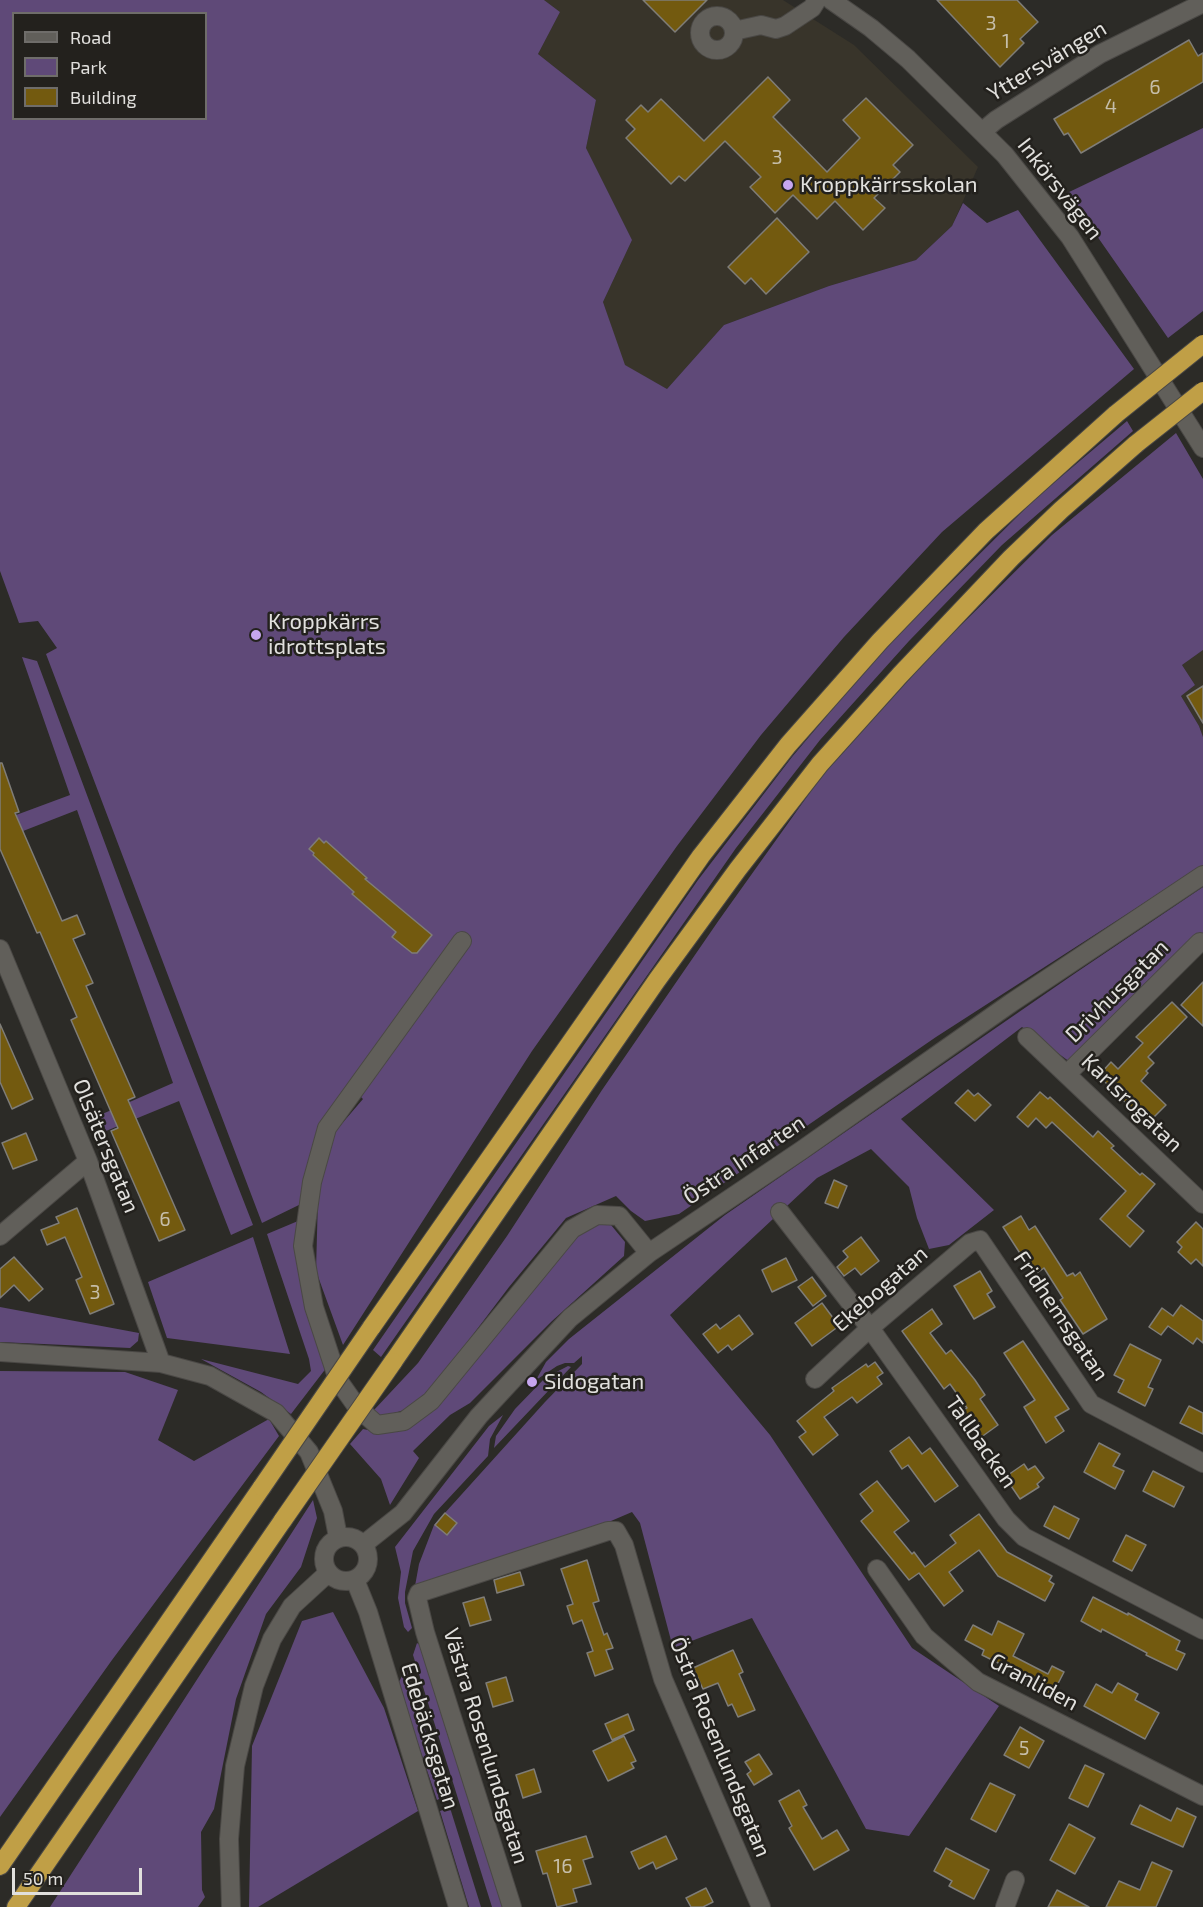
<!DOCTYPE html>
<html>
<head>
<meta charset="utf-8">
<style>
	body { margin:0 }
	#map { position:relative; width:1203px; height:1907px; overflow:hidden; background:#2c2b27; font-family:"Exo 2",sans-serif }
	canvas { display:block }
	.legend { position:absolute; left:12px; top:12px; width:195px; height:108px; box-sizing:border-box; background:#23211d; border:2px solid #6f6d6a; margin:0; padding:8px 10px; list-style:none; font-size:18px; color:#e1e0dd }
	.legend li { display:flex; align-items:center; gap:12px; height:30px }
	.legend b { width:30px; border:2px solid #6f6d6a }
	.scale { position:absolute; left:12px; top:1868px; width:130px; height:27px; box-sizing:border-box; border:3px solid #e1e0dd; border-top:0; padding-left:8px; font-size:18px; line-height:21px; white-space:nowrap; color:#e1e0dd; -webkit-text-stroke:4px #23211d; paint-order:stroke }
</style>
</head>
<body>
<div id="map">
<canvas width="1203" height="1907"></canvas>
<ul class="legend">
<li><b style="height:8px;background:#615f5a"></b>Road</li>
<li><b style="height:16px;background:#5f4978"></b>Park</li>
<li><b style="height:16px;background:#735a0f"></b>Building</li>
</ul>
<div class="scale">50 m</div>
</div>
<script>
const g = document.querySelector('canvas').getContext('2d');
g.lineJoin = 'round';
function paint(path, color) { g.fillStyle = color; g.fill(path, 'evenodd'); }
const toPath = rows => new Path2D(rows.map(r => 'M' + r).join(''));
function strokePath(path, color, width, dash) { g.strokeStyle = color; g.lineWidth = width; g.lineCap = dash ? 'butt' : 'round'; g.setLineDash(dash || []); g.stroke(path); }
function label(font, color, halo, rows, align = 'center') {
  g.font = font + ' "Exo 2",sans-serif'; g.lineWidth = 5; g.setLineDash([]); g.textBaseline = 'middle'; g.strokeStyle = halo; g.fillStyle = color; for (const [text, x, y, turn = 0] of rows) {
    g.save(); g.translate(x, y); g.rotate((+turn || 0) * Math.PI / 180); g.textAlign = isNaN(turn) ? turn : align; if (halo) g.strokeText(text, 0, 0); g.fillText(text, 0, 0); g.restore();
  }
}
paint(toPath([
	[544,0,783,0,854,45,978,167,952,226,916,260,829,286,724,325,667,389,624,365,603,302,632,240,586,148,596,100,538,54,560,12],
	[1203,650,1203,737,1199,726,1181,696,1195,685,1182,665]
]), '#38342a');
paint(toPath([
	[0,0,544,0,560,12,538,54,596,100,586,148,632,240,603,302,625,365,667,389,724,325,829,286,916,260,952,226,963,203,987,223,1018,210,1134,369,942,532,844,637,761,735,677,846,532,1051,343,1345,316,1271,318,1197,333,1134,363,1099,348,1084,301,1204,262,1223,46,654,57,648,38,621,19,623,0,571],
	[14,14,206,14,206,118,14,118],
	[1203,128,1203,311,1168,338,1067,193],
	[1127,421,1133,431,1002,545,909,641,820,740,736,848,381,1357,373,1350,698,880,792,757,879,654,1036,498],
	[1176,433,1203,479,1203,650,1182,665,1195,685,1181,696,1199,726,1203,737,1203,865,936,1037,679,1214,645,1221,631,1211,616,1196,566,1218,509,1287,431,1390,411,1408,381,1417,374,1410,418,1363,507,1236,602,1090,719,920,821,777,934,652,1052,535],
	[22,657,37,661,125,897,253,1225,231,1235,179,1101,106,1131,100,1115,173,1083,77,810,0,840,0,821,70,795],
	[1203,887,1203,933,1070,1062,1022,1027,901,1119,994,1210,949,1245,929,1249,917,1218,909,1187,871,1149,817,1178,670,1315,770,1435,912,1648,999,1706,909,1836,866,1829,752,1618,673,1648,640,1523,632,1512,611,1521,415,1586,419,1564,434,1525,545,1402,582,1364,582,1356,574,1363,565,1363,557,1366,536,1380,546,1362,569,1339,725,1215,1074,974],
	[298,1221,327,1367,291,1414,261,1392,201,1359,298,1384,311,1371,309,1359,267,1234],
	[597,1222,611,1225,625,1242,624,1256,552,1321,470,1403,450,1415,413,1451,419,1458,390,1505,381,1479,350,1444,363,1429,383,1433,403,1428,570,1241],
	[253,1237,290,1354,167,1338,148,1282],
	[0,1307,139,1333,138,1341,130,1348,0,1342],
	[568,1366,571,1367,494,1448,496,1436,515,1409,545,1378],
	[0,1371,125,1372,178,1390,158,1440,194,1461,269,1419,279,1436,112,1660,0,1817],
	[503,1415,490,1439,488,1456,434,1514,413,1551,405,1592,405,1603,412,1628,408,1632,404,1627,398,1598,401,1572,395,1547,489,1426],
	[313,1500,317,1518,301,1567,266,1614,236,1699,214,1809,201,1832,202,1890,205,1897,198,1907,50,1907],
	[333,1612,384,1708,418,1811,258,1907,249,1907,252,1746,302,1621],
	[417,1643,424,1648,503,1907,492,1907,413,1655],
	[406,1668,445,1796,437,1800,398,1684],
	[449,1808,451,1811,481,1907,469,1907,440,1811]
]), '#5f4978');
const building = toPath([
	[643,0,707,0,675,32,643,0],
	[937,0,1017,0,1038,22,1020,39,1024,43,1000,67,937,0],
	[1189,40,1198,56,1203,53,1203,82,1081,153,1068,133,1064,135,1054,119,1189,40],
	[768,77,790,100,773,117,827,172,860,138,843,120,866,98,913,145,893,165,900,172,874,198,885,208,863,230,835,201,817,219,793,195,775,213,750,187,761,177,725,141,685,181,679,176,671,184,626,138,635,129,626,120,641,105,648,112,661,99,704,141,768,77],
	[777,218,809,252,766,294,751,278,745,284,728,267,777,218],
	[1203,686,1203,723,1187,696,1203,686],
	[0,763,2,763,19,812,15,813,62,921,77,915,85,934,73,939,93,983,86,986,135,1097,128,1100,185,1230,159,1241,111,1131,118,1128,71,1020,77,1017,40,932,37,933,0,849,0,763],
	[319,838,324,843,326,841,367,878,365,879,432,935,417,953,412,953,392,937,396,932,352,894,354,892,313,855,314,853,309,849,319,838],
	[1203,982,1203,1026,1181,1005,1203,982],
	[1172,1002,1187,1017,1148,1057,1154,1063,1146,1071,1148,1073,1141,1081,1166,1105,1147,1124,1104,1081,1106,1078,1101,1073,1111,1062,1118,1069,1143,1043,1136,1037,1172,1002],
	[0,1024,33,1099,12,1109,0,1082,0,1024],
	[968,1090,974,1096,978,1093,991,1105,975,1121,955,1103,968,1090],
	[1040,1092,1048,1099,1050,1097,1093,1137,1098,1131,1114,1146,1111,1148,1140,1175,1142,1173,1155,1184,1127,1216,1144,1231,1130,1247,1100,1219,1126,1191,1052,1122,1046,1128,1036,1118,1028,1127,1017,1117,1040,1092],
	[26,1133,37,1160,13,1169,2,1143,26,1133],
	[834,1180,847,1186,838,1208,825,1203,834,1180],
	[77,1208,114,1304,90,1314,76,1280,82,1277,65,1237,47,1245,41,1230,59,1223,56,1217,77,1208],
	[1021,1216,1029,1230,1035,1226,1067,1276,1073,1273,1075,1276,1080,1272,1107,1319,1083,1334,1060,1300,1063,1298,1044,1268,1034,1275,1003,1227,1021,1216],
	[1196,1222,1203,1229,1203,1266,1196,1259,1191,1264,1178,1252,1182,1247,1177,1242,1196,1222],
	[861,1237,879,1261,861,1275,855,1268,844,1276,837,1267,848,1257,843,1251,861,1237],
	[14,1257,43,1289,29,1301,14,1285,0,1298,0,1269,14,1257],
	[786,1258,797,1280,772,1292,762,1270,786,1258],
	[980,1271,992,1291,987,1294,995,1307,974,1319,954,1286,980,1271],
	[812,1277,826,1296,813,1306,798,1287,812,1277],
	[822,1303,839,1326,812,1346,795,1323,822,1303],
	[1181,1305,1203,1321,1203,1343,1197,1338,1193,1344,1168,1326,1161,1335,1149,1327,1162,1308,1173,1316,1181,1305],
	[932,1309,942,1324,930,1333,946,1354,951,1350,975,1380,985,1395,980,1399,998,1425,980,1438,961,1412,967,1408,950,1384,944,1389,902,1331,932,1309],
	[739,1315,753,1334,732,1350,728,1345,718,1353,703,1334,716,1324,720,1329,739,1315],
	[1023,1341,1069,1409,1055,1417,1064,1431,1046,1443,1024,1407,1035,1400,1004,1353,1023,1341],
	[1130,1344,1161,1360,1148,1387,1153,1389,1145,1406,1118,1392,1124,1380,1114,1375,1130,1344],
	[875,1362,883,1373,877,1377,882,1384,857,1403,852,1397,824,1417,838,1435,813,1455,799,1437,806,1432,797,1421,834,1391,832,1388,866,1364,868,1367,875,1362],
	[1189,1406,1203,1413,1203,1434,1180,1423,1189,1406],
	[909,1437,922,1454,930,1448,958,1486,935,1502,908,1465,902,1469,890,1451,909,1437],
	[1099,1443,1120,1454,1113,1466,1124,1471,1115,1489,1084,1472,1099,1443],
	[1024,1464,1028,1470,1035,1466,1044,1478,1037,1484,1039,1487,1020,1499,1005,1477,1024,1464],
	[1153,1471,1184,1487,1174,1507,1143,1491,1153,1471],
	[877,1481,909,1521,894,1532,912,1554,914,1552,925,1567,956,1543,950,1535,979,1514,1007,1552,1052,1576,1049,1581,1054,1584,1045,1601,998,1576,979,1550,949,1572,963,1591,944,1606,919,1573,909,1580,861,1521,873,1511,860,1494,877,1481],
	[1054,1506,1079,1519,1069,1539,1044,1526,1054,1506],
	[445,1513,457,1523,447,1535,435,1525,445,1513],
	[1126,1535,1146,1545,1132,1571,1113,1561,1126,1535],
	[587,1560,599,1601,593,1603,604,1635,607,1633,613,1648,606,1650,613,1669,595,1676,587,1653,593,1651,582,1620,573,1624,567,1606,573,1604,561,1569,587,1560],
	[520,1572,524,1585,497,1593,494,1580,520,1572],
	[484,1597,491,1620,470,1626,463,1603,484,1597],
	[1093,1597,1128,1615,1128,1613,1180,1641,1176,1650,1185,1654,1177,1670,1146,1655,1147,1653,1102,1629,1101,1632,1081,1621,1093,1597],
	[998,1621,1024,1634,1013,1656,1048,1674,1052,1666,1064,1672,1050,1699,1025,1686,1029,1678,982,1655,984,1650,965,1640,973,1625,992,1635,998,1621],
	[733,1650,743,1672,739,1674,755,1710,738,1717,732,1704,728,1706,718,1683,703,1689,693,1668,733,1650],
	[506,1677,513,1701,493,1707,486,1683,506,1677],
	[1118,1683,1138,1694,1135,1700,1159,1713,1145,1739,1084,1706,1096,1684,1112,1693,1118,1683],
	[628,1714,634,1730,612,1740,605,1724,628,1714],
	[1020,1727,1044,1741,1029,1768,1004,1755,1020,1727],
	[624,1736,636,1761,631,1763,634,1768,608,1781,593,1751,624,1736],
	[759,1754,772,1774,754,1785,747,1774,751,1771,745,1762,759,1754],
	[1085,1765,1104,1774,1088,1807,1069,1798,1085,1765],
	[534,1769,541,1792,523,1798,516,1775,534,1769],
	[990,1783,1015,1795,996,1832,971,1819,990,1783],
	[799,1790,807,1805,803,1807,822,1839,837,1830,849,1850,814,1870,789,1828,792,1826,779,1801,799,1790],
	[1140,1805,1171,1821,1177,1808,1196,1817,1183,1847,1131,1824,1140,1805],
	[1069,1824,1095,1838,1075,1874,1050,1860,1069,1824],
	[586,1836,593,1857,583,1860,591,1884,573,1889,577,1902,557,1907,547,1873,543,1874,536,1851,586,1836],
	[666,1836,677,1859,656,1869,653,1862,639,1869,631,1852,666,1836],
	[946,1848,989,1870,974,1899,949,1886,952,1881,934,1871,946,1848],
	[1152,1862,1172,1871,1156,1907,1106,1907,1119,1881,1140,1890,1152,1862],
	[706,1888,713,1902,703,1907,691,1907,686,1898,706,1888],
	[1057,1890,1089,1907,1048,1907,1057,1890]
]);
paint(building, '#735a0f');
strokePath(building, '#7f7d78', 1.5);
const minor = toPath([
	[831,0,871,28,908,59,1005,155,1070,237,1203,448],
	'700 33a17 17 0 1 1 34 0a17 17 0 1 1-34 0Z',
	[734,31,761,25,776,29,785,26,812,8,817,0],
	[983,131,996,120,1100,54,1203,3],
	[462,941,327,1128,312,1182,303,1246,314,1307,338,1380,357,1407,377,1425,404,1421,431,1401,572,1229,597,1215,619,1216,649,1253],
	[0,949,88,1161,161,1363],
	[1027,1037,1203,1204],
	[1067,1074,1200,942],
	[780,1212,870,1328,1006,1519,1024,1537,1203,1630],
	[0,1236,88,1161],
	[0,1352,161,1363,210,1376,276,1413,309,1452,333,1511,338,1537],
	[815,1379,870,1328,970,1243,980,1240,1091,1404,1203,1463],
	'324 1559a22 22 0 1 1 44 0a22 22 0 1 1-44 0Z',
	[364,1544,403,1513,479,1416,570,1318,649,1253,802,1150,1011,1003,1203,875],
	[877,1569,924,1636,978,1682,1203,1796],
	[355,1580,368,1612,458,1907],
	[231,1907,229,1839,235,1766,254,1686,272,1639,292,1606,328,1573],
	[512,1907,425,1632,417,1598,419,1593,608,1531,616,1531,624,1545,663,1679,761,1907],
	[1005,1907,1015,1880]
]);
const highway = toPath([
	[371,1328,701,856,788,745,880,641,986,531,1116,414],
	[393,1362,657,980,738,869,820,764,900,675,1011,558,1061,510,1136,444],
	[0,1866,262,1487],
	[16,1907,283,1520]
]);
strokePath(minor, '#4a4845', 20);
strokePath(highway, '#4a4845', 20);
strokePath(minor, '#615f5a', 18);
strokePath(highway, '#c09f46', 18);
const highwayBridge = toPath([
	[1116,414,1203,344],
	[1136,444,1203,391],
	[262,1487,371,1328],
	[283,1520,393,1362]
]);
strokePath(highwayBridge, '#4a4845', 20, []);
strokePath(highwayBridge, '#c09f46', 18);
for (const [x, y, r, color] of [
	[788,185,6,"#c7a6ef"],
	[256,635,6,"#c7a6ef"],
	[532,1382,6,"#c7a6ef"]
]) { const dot = new Path2D(); dot.arc(x, y, r, 0, 2 * Math.PI); g.fillStyle = color; g.fill(dot); strokePath(dot, '#23211d', 2); }
label('20px', '#c6beaa', null, [
	["3",991,23],
	["1",1006,41],
	["6",1155,87],
	["4",1111,106],
	["3",777,157],
	["6",165,1219],
	["3",95,1292],
	["5",1024,1748],
	["16",563,1866]
]);
label('22px', '#e1e0dd', '#23211d', [
	["Yttersvängen",1047,61,-31],
	["Inkörsvägen",1060,189,52],
	["Drivhusgatan",1117,991,-45],
	["Karlsrogatan",1132,1103,44],
	["Olsätersgatan",106,1146,68],
	["Östra Infarten",744,1160,-34],
	["Ekebogatan",880,1289,-41],
	["Fridhemsgatan",1061,1316,56],
	["Tallbacken",981,1442,55],
	["Granliden",1034,1682,28],
	["Edebäcksgatan",430,1736,73],
	["Västra Rosenlundsgatan",486,1746,73],
	["Östra Rosenlundsgatan",720,1747,68]
]);
label('22px', '#e1e0dd', '#23211d', [
	["Kroppkärrsskolan",800,185],
	["Kroppkärrs",268,622],
	["idrottsplats",268,647],
	["Sidogatan",544,1382]
], 'left');
</script>
</body>
</html>
